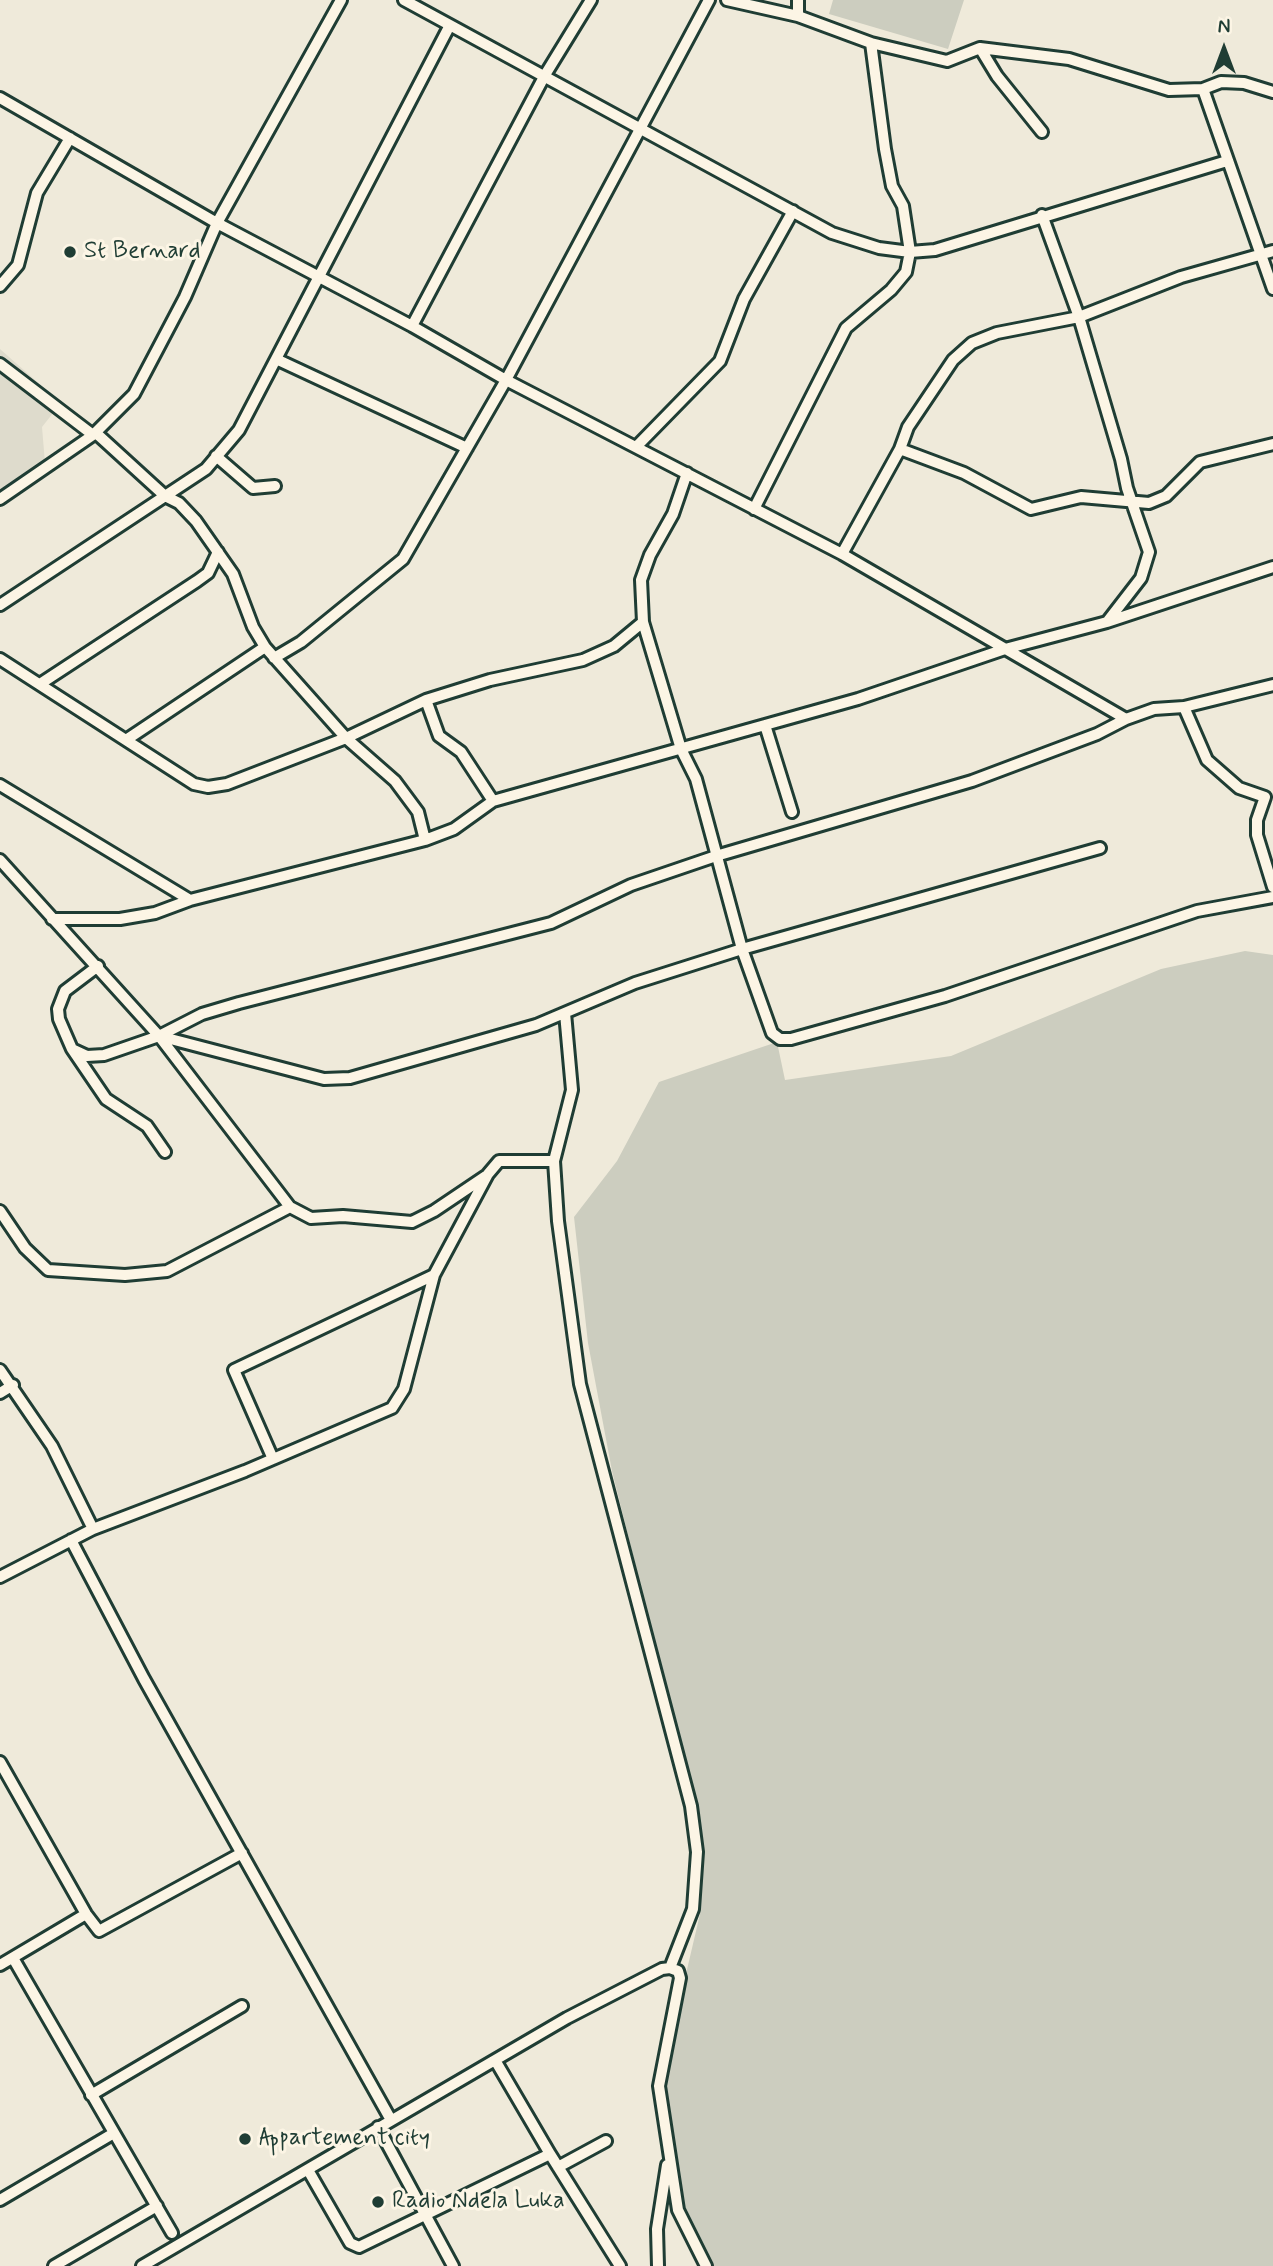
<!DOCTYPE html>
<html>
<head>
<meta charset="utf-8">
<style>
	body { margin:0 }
	#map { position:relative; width:1273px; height:2266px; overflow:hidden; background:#efeada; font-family:Mynerve,sans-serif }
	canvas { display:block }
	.north { position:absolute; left:1189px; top:14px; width:70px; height:70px; -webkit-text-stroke:5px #fcf5e5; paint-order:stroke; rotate:0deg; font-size:19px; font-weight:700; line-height:28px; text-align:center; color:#1f3d34 }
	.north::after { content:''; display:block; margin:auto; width:24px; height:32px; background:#1f3d34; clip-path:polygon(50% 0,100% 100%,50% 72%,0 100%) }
</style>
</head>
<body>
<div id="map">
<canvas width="1273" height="2266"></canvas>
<div class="north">N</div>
</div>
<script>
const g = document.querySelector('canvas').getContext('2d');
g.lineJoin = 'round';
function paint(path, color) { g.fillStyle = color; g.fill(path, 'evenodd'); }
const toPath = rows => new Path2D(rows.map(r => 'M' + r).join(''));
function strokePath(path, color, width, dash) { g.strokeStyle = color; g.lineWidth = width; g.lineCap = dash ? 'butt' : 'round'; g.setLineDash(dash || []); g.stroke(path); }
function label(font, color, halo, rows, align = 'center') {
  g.font = font + ' Mynerve,sans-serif'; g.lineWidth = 6; g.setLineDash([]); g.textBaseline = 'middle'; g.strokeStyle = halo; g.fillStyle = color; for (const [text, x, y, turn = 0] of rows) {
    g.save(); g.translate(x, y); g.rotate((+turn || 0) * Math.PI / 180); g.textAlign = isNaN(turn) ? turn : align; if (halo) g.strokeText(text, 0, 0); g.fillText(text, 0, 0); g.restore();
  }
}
paint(toPath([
	[0,349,61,403,42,427,46,475,0,506]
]), '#dedbcc');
paint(toPath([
	[833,0,964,0,948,49,829,14],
	[1245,951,1273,955,1273,2266,705,2266,678,2209,660,2085,700,1914,702,1855,691,1788,612,1471,588,1343,574,1217,617,1161,659,1082,777,1042,785,1080,951,1056,1161,969]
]), '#cccdbf');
const minor = toPath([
	[404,0,832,233,879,248,910,252,935,250,1227,161],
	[727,0,798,16,871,43,885,149,892,186,903,206,910,252,906,272,891,290,846,328,754,509],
	[798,16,798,0],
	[871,43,947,61,980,48,1069,59,1169,90,1203,89,1273,289],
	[980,48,997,76,1042,132],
	[1203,89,1221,82,1244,83,1273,92],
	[0,98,217,223,412,326,506,380,842,554,1126,719],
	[1042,215,1079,317,1121,459,1127,488,1149,552,1141,578,1107,622],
	[0,286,18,265,37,193,70,138],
	[412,326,545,75,591,0],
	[276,359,467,448],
	[0,364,93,435],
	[96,433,165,496,179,503,196,521,233,574,253,627,265,647,346,738,395,781,418,812,425,840],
	[636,447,720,361,744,299,793,211],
	[900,449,964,473,1031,509,1081,497,1149,503,1166,496,1200,462,1273,444],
	[216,456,253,488,275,486],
	[687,473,673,514,650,555,641,580,643,622,681,749,696,779,742,949,772,1033,780,1039,791,1039,945,996,1197,911,1273,897],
	[0,499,93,435,134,394,185,297,217,223,341,0],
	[842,554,900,449,908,427,953,360,972,343,997,333,1079,317,1181,277,1273,251],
	[0,605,206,469,239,430,450,25],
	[274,658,301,642,403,559,506,380,709,0],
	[0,659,194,784,208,787,227,784,346,738,426,700,490,680,583,660,614,646,643,622],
	[40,684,197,581,208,573,218,552],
	[426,700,439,736,461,752,493,801],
	[1184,707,1207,760,1239,788,1265,797,1257,820,1257,835,1273,887],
	[765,725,792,812],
	[126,740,265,647],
	[0,785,190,900],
	[0,860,159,1036,290,1207,311,1218,343,1216,412,1222,434,1211,486,1176],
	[52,919,120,919,155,913,190,900,425,840,454,829,493,801,858,699,1005,649,1107,622,1273,567],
	[98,966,65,991,58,1009,59,1019,72,1049,87,1056,104,1055,159,1036,202,1014,239,1003,551,923,631,885,716,856,972,781,1097,734,1126,719,1154,709,1184,707,1273,685],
	[565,1013,572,1090,554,1161,558,1221,580,1384,691,1806,697,1852,693,1909,670,1968],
	[159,1036,324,1079,350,1078,536,1025,635,983,742,949,1100,848],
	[72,1049,106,1099,147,1126,165,1152],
	[0,1211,25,1248,48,1270,125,1275,167,1271,290,1207],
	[0,1370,52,1446,93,1529],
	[0,1393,13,1385],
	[273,1459,234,1370,434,1275],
	[71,1540,144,1679,391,2120],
	[0,1577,93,1529,245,1471,392,1408,404,1389,434,1275,488,1174,499,1161,554,1161],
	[0,1762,86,1914,99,1931,242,1853],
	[13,1958,172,2233],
	[0,1965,86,1914],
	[91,2095,242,2006],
	[378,2127,453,2266],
	[550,2154,620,2266],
	[558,2167,606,2141],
	[308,2170,350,2243,359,2247,550,2154,495,2060],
	[0,2200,114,2133],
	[54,2266,157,2206],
	[142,2266,567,2018,662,1969,670,1968,678,1971,680,1978,659,2086,678,2210,706,2266],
	[658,2266,657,2229,667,2165]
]);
strokePath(minor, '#1f3d34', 16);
strokePath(minor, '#fcf5e5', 10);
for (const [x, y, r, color] of [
	[70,252,7,"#1f3d34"],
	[245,2139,7,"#1f3d34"],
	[378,2202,7,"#1f3d34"]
]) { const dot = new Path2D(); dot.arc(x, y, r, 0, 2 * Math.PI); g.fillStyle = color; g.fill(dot); strokePath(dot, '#fcf5e5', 2.5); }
label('24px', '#1f3d34', '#fcf5e5', [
	["St Bernard",84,252],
	["Appartement city",259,2139],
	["Radio Ndela Luka",392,2202]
], 'left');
</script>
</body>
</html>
